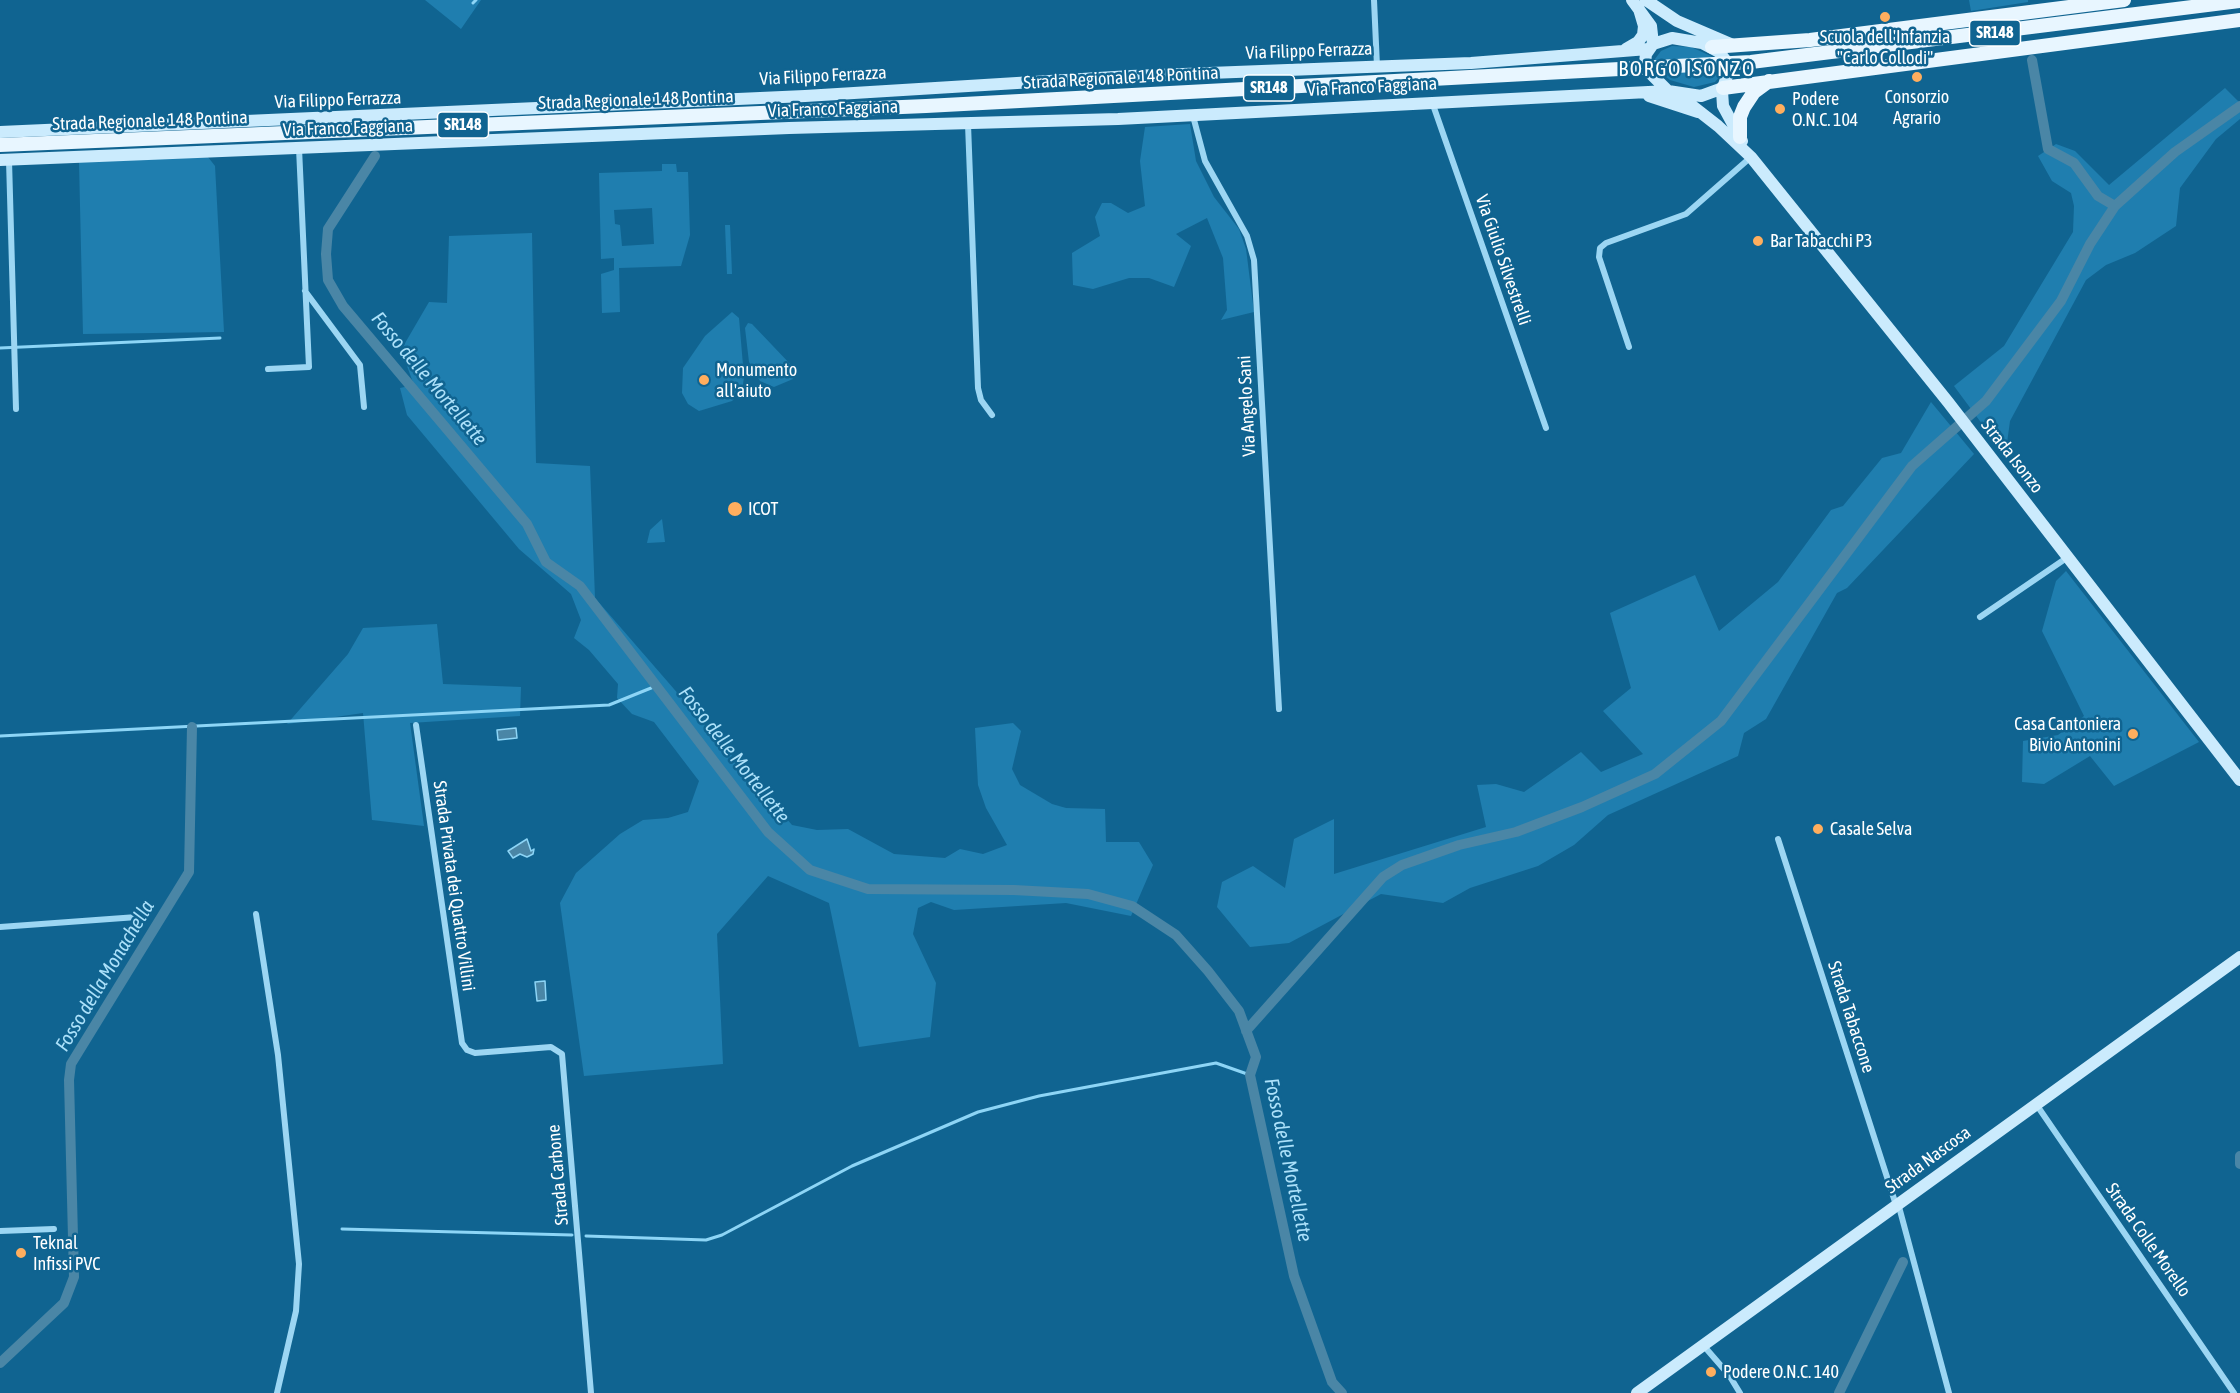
<!DOCTYPE html>
<html>
<head>
<meta charset="utf-8">
<style>
	body { margin:0 }
	canvas { display:block; background:#106491 }
</style>
</head>
<body>
<canvas width="2240" height="1393"></canvas>
<script>
const g = document.querySelector('canvas').getContext('2d');
g.lineJoin = 'round';
function paint(path, color) { g.fillStyle = color; g.fill(path, 'evenodd'); }
const toPath = rows => new Path2D(rows.map(r => 'M' + r).join(''));
function strokePath(path, color, width, dash) { g.strokeStyle = color; g.lineWidth = width; g.lineCap = dash ? 'butt' : 'round'; g.setLineDash(dash || []); g.stroke(path); }
function label(font, color, halo, rows, align = 'center') {
  g.font = font + ' "Asap Condensed",sans-serif'; g.lineWidth = 5; g.setLineDash([]); g.textBaseline = 'middle'; g.strokeStyle = halo; g.fillStyle = color; for (const [text, x, y, turn = 0] of rows) {
    g.save(); g.translate(x, y); g.rotate((+turn || 0) * Math.PI / 180); g.textAlign = isNaN(turn) ? turn : align; if (halo) g.strokeText(text, 0, 0); g.fillText(text, 0, 0); g.restore();
  }
}
paint(toPath([
	[425,0,481,0,461,29],
	[1969,0,2028,0,2028,2,1971,11],
	[1672,46,1691,47,1711,56,1719,66,1719,77,1715,82,1694,87,1670,80,1662,74,1655,59,1661,51],
	[2225,88,2240,103,2240,119,2216,139,2180,188,2176,226,2135,253,2106,265,2086,280,2010,421,2007,443,2008,459,1954,386,2004,346,2073,232,2074,206,2071,193,2052,181,2038,156,2056,144,2075,151,2109,185],
	[1190,124,1196,161,1214,197,1239,229,1246,249,1254,312,1221,320,1227,310,1223,258,1207,218,1176,234,1191,246,1174,287,1149,278,1129,278,1093,289,1073,285,1072,253,1100,236,1095,217,1102,203,1111,203,1128,213,1145,206,1140,161,1145,127],
	[208,157,215,166,224,332,83,334,79,162],
	[662,164,676,164,677,172,688,172,690,235,681,266,619,268,620,312,602,313,601,274,614,270,614,258,601,259,599,173,662,171],
	[652,208,654,244,622,246,620,225,615,224,614,210],
	[725,225,730,225,732,274,727,274],
	[532,233,536,463,590,466,595,598,792,825,817,830,848,829,894,854,945,858,960,849,983,854,1007,845,986,808,978,785,975,728,1013,723,1021,731,1012,769,1020,785,1052,804,1066,808,1105,809,1106,842,1139,842,1153,865,1131,916,1066,903,954,910,931,902,918,908,913,934,936,983,930,1037,859,1047,829,903,768,876,717,934,723,1064,584,1076,560,903,576,873,620,834,643,820,668,818,688,812,699,781,654,722,632,714,617,698,618,684,589,650,574,638,581,620,571,594,519,549,407,415,400,388,414,385,401,350,429,302,447,303,449,236],
	[732,312,739,318,744,377,742,391,732,401,699,411,688,404,682,393,683,368,705,336],
	[748,323,752,324,792,366,795,372,793,379,774,387,760,381,749,362,745,328],
	[1931,402,1974,454,1847,588,1837,593,1766,719,1744,733,1738,756,1608,815,1574,845,1538,866,1470,888,1443,903,1381,894,1289,943,1250,947,1217,907,1222,882,1253,866,1285,888,1294,839,1334,819,1334,874,1486,827,1477,785,1496,784,1524,792,1581,752,1601,772,1643,754,1603,711,1631,688,1610,613,1695,575,1719,631,1778,582,1831,510,1843,506,1882,458,1901,453],
	[662,519,665,542,647,543,650,530],
	[2066,571,2199,742,2114,786,2090,756,2044,784,2022,782,2023,741,2058,735,2084,716,2042,631,2056,581],
	[437,624,443,684,521,687,520,716,410,723,424,826,372,820,363,713,287,724,348,654,363,628]
]), '#1f7eaf');
const water = toPath([
	[516,728,517,738,498,740,497,730,516,728],
	[527,839,531,851,534,849,533,854,527,857,520,854,513,858,508,851,527,839],
	[545,981,546,1000,537,1001,535,982,545,981]
]);
paint(water, '#4a86a6');
strokePath(water, '#8dd5f6', 1.5);
strokePath(toPath([
	[473,3,476,0],
	[0,348,220,338],
	[0,736,609,705,656,686],
	[342,1229,572,1235],
	[586,1236,706,1240,722,1235,852,1166,978,1112,1039,1096,1216,1063,1250,1075]
]), '#8dd5f6', 3);
strokePath(toPath([
	[2032,60,2048,149,2074,163,2098,196,2115,206],
	[375,156,328,229,326,254,328,280,343,306,527,524,546,562,580,586,768,832,810,870,868,889,1014,890,1088,894,1132,906,1176,935,1208,971,1239,1011,1256,1057,1250,1075,1294,1276,1332,1382,1342,1393],
	[1246,1031,1383,877,1402,865,1459,845,1516,832,1582,807,1655,774,1721,721,1912,466,1986,401,2061,301,2090,244,2115,206,2175,152,2240,106],
	[2240,1156,2240,1164],
	[0,1363,64,1303,74,1277,69,1080,71,1064,189,872,192,727],
	[1839,1393,1903,1262]
]), '#4a86a6', 10);
strokePath(toPath([
	[1374,0,1377,66],
	[1432,102,1546,428],
	[1193,116,1205,161,1247,236,1254,260,1279,709],
	[968,124,978,388,981,400,992,415],
	[9,160,16,409],
	[305,291,360,365,364,407],
	[1629,347,1599,257,1600,248,1606,243,1686,214,1751,157],
	[268,369,309,367,299,148],
	[1980,617,2068,557],
	[416,725,462,1043,467,1050,475,1053,551,1047,562,1054,591,1393],
	[1778,839,1896,1205],
	[256,914,278,1055,299,1264,296,1311,277,1393],
	[0,927,137,917],
	[2036,1104,2234,1393],
	[1898,1203,1949,1393],
	[0,1231,54,1229],
	[1703,1345,1729,1375,1740,1393]
]), '#9cd6f3', 6);
strokePath(toPath([
	[1632,0,1651,26,1653,44],
	[1646,0,1677,21,1733,45],
	[1626,49,1638,42,1643,35,1644,26,1639,9],
	[1723,88,1701,96,1668,91,1650,73,1645,63,1646,54,1653,44,1672,38,1702,43,1719,52,1726,61,1728,73,1722,91,1723,106,1742,141],
	[1677,94,1718,126,1751,157,1948,402,2240,780],
	[1649,96,1698,112],
	[0,132,805,96,1131,76,1471,63,1648,49],
	[0,160,789,128,1118,119,1668,91],
	[1637,1393,2240,957]
]), '#cbebfd', 12);
strokePath(toPath([
	[1712,47,1810,40,2124,0],
	[1723,88,2240,20],
	[1740,137,1740,117,1744,107,1754,92,1769,81],
	[0,145,926,106,1751,62,2240,1]
]), '#e8f6ff', 14);
for (const [x, y, r, color] of [
	[1885,17,6,"#ffae5e"],
	[1917,77,6,"#ffae5e"],
	[1780,109,6,"#ffae5e"],
	[1758,241,6,"#ffae5e"],
	[704,380,6,"#ffae5e"],
	[735,509,8,"#ffae5e"],
	[2133,734,6,"#ffae5e"],
	[1818,829,6,"#ffae5e"],
	[21,1253,6,"#ffae5e"],
	[1711,1372,6,"#ffae5e"]
]) { const dot = new Path2D(); dot.arc(x, y, r, 0, 2 * Math.PI); g.fillStyle = color; g.fill(dot); strokePath(dot, '#106491', 2); }
for (const [x, y, w] of [
	[1995,33,51],
	[1269,88,51],
	[463,125,51]
]) { const box = new Path2D(); box.roundRect(x - w / 2, y - 13, w, 26, 4.5); g.fillStyle = '#106491'; g.fill(box); strokePath(box, '#fff', 1.5); }
label('bold 16px', '#fff', null, [
	["SR148",1995,33],
	["SR148",1269,88],
	["SR148",463,125]
]);
label('18px', '#fff', '#106491', [
	["Scuola dell'Infanzia",1885,37,"center"],
	["\"Carlo Collodi\"",1885,58,"center"],
	["Consorzio",1917,97,"center"],
	["Agrario",1917,118,"center"],
	["Podere",1792,99],
	["O.N.C. 104",1792,120],
	["Bar Tabacchi P3",1770,241],
	["Monumento",716,370],
	["all'aiuto",716,391],
	["ICOT",748,509],
	["Casa Cantoniera",2121,724,"right"],
	["Bivio Antonini",2121,745,"right"],
	["Casale Selva",1830,829],
	["Teknal",33,1243],
	["Infissi PVC",33,1264],
	["Podere O.N.C. 140",1723,1372]
], 'left');
label('18px', '#fff', '#106491', [
	["Via Filippo Ferrazza",1309,51,-2],
	["Via Filippo Ferrazza",823,76,-3],
	["Strada Regionale 148 Pontina",1121,78,-3],
	["Via Franco Faggiana",1372,87,-3],
	["Via Filippo Ferrazza",338,100,-2],
	["Strada Regionale 148 Pontina",636,100,-2],
	["Via Franco Faggiana",833,109,-2],
	["Strada Regionale 148 Pontina",150,121,-2],
	["Via Franco Faggiana",348,128,-2],
	["Via Giulio Silvestrelli",1503,260,71],
	["Via Angelo Sani",1247,406,-93],
	["Strada Isonzo",2012,456,52],
	["Strada Privata dei Quattro Villini",454,886,82],
	["Strada Tabaccone",1851,1017,72],
	["Strada Nascosa",1928,1160,-36],
	["Strada Carbone",558,1175,-95],
	["Strada Colle Morello",2148,1240,55]
]);
label('italic 20px', '#ace1fa', '#106491', [
	["Fosso delle Mortellette",429,379,50],
	["Fosso delle Mortellette",734,755,52],
	["Fosso della Monachella",105,976,-59],
	["Fosso delle Mortellette",1288,1160,78]
]);
g.letterSpacing = '1.5px';
label('21px', '#fff', '#106491', [
	["BORGO ISONZO",1687,69]
]);
g.letterSpacing = '0px';
</script>
</body>
</html>
